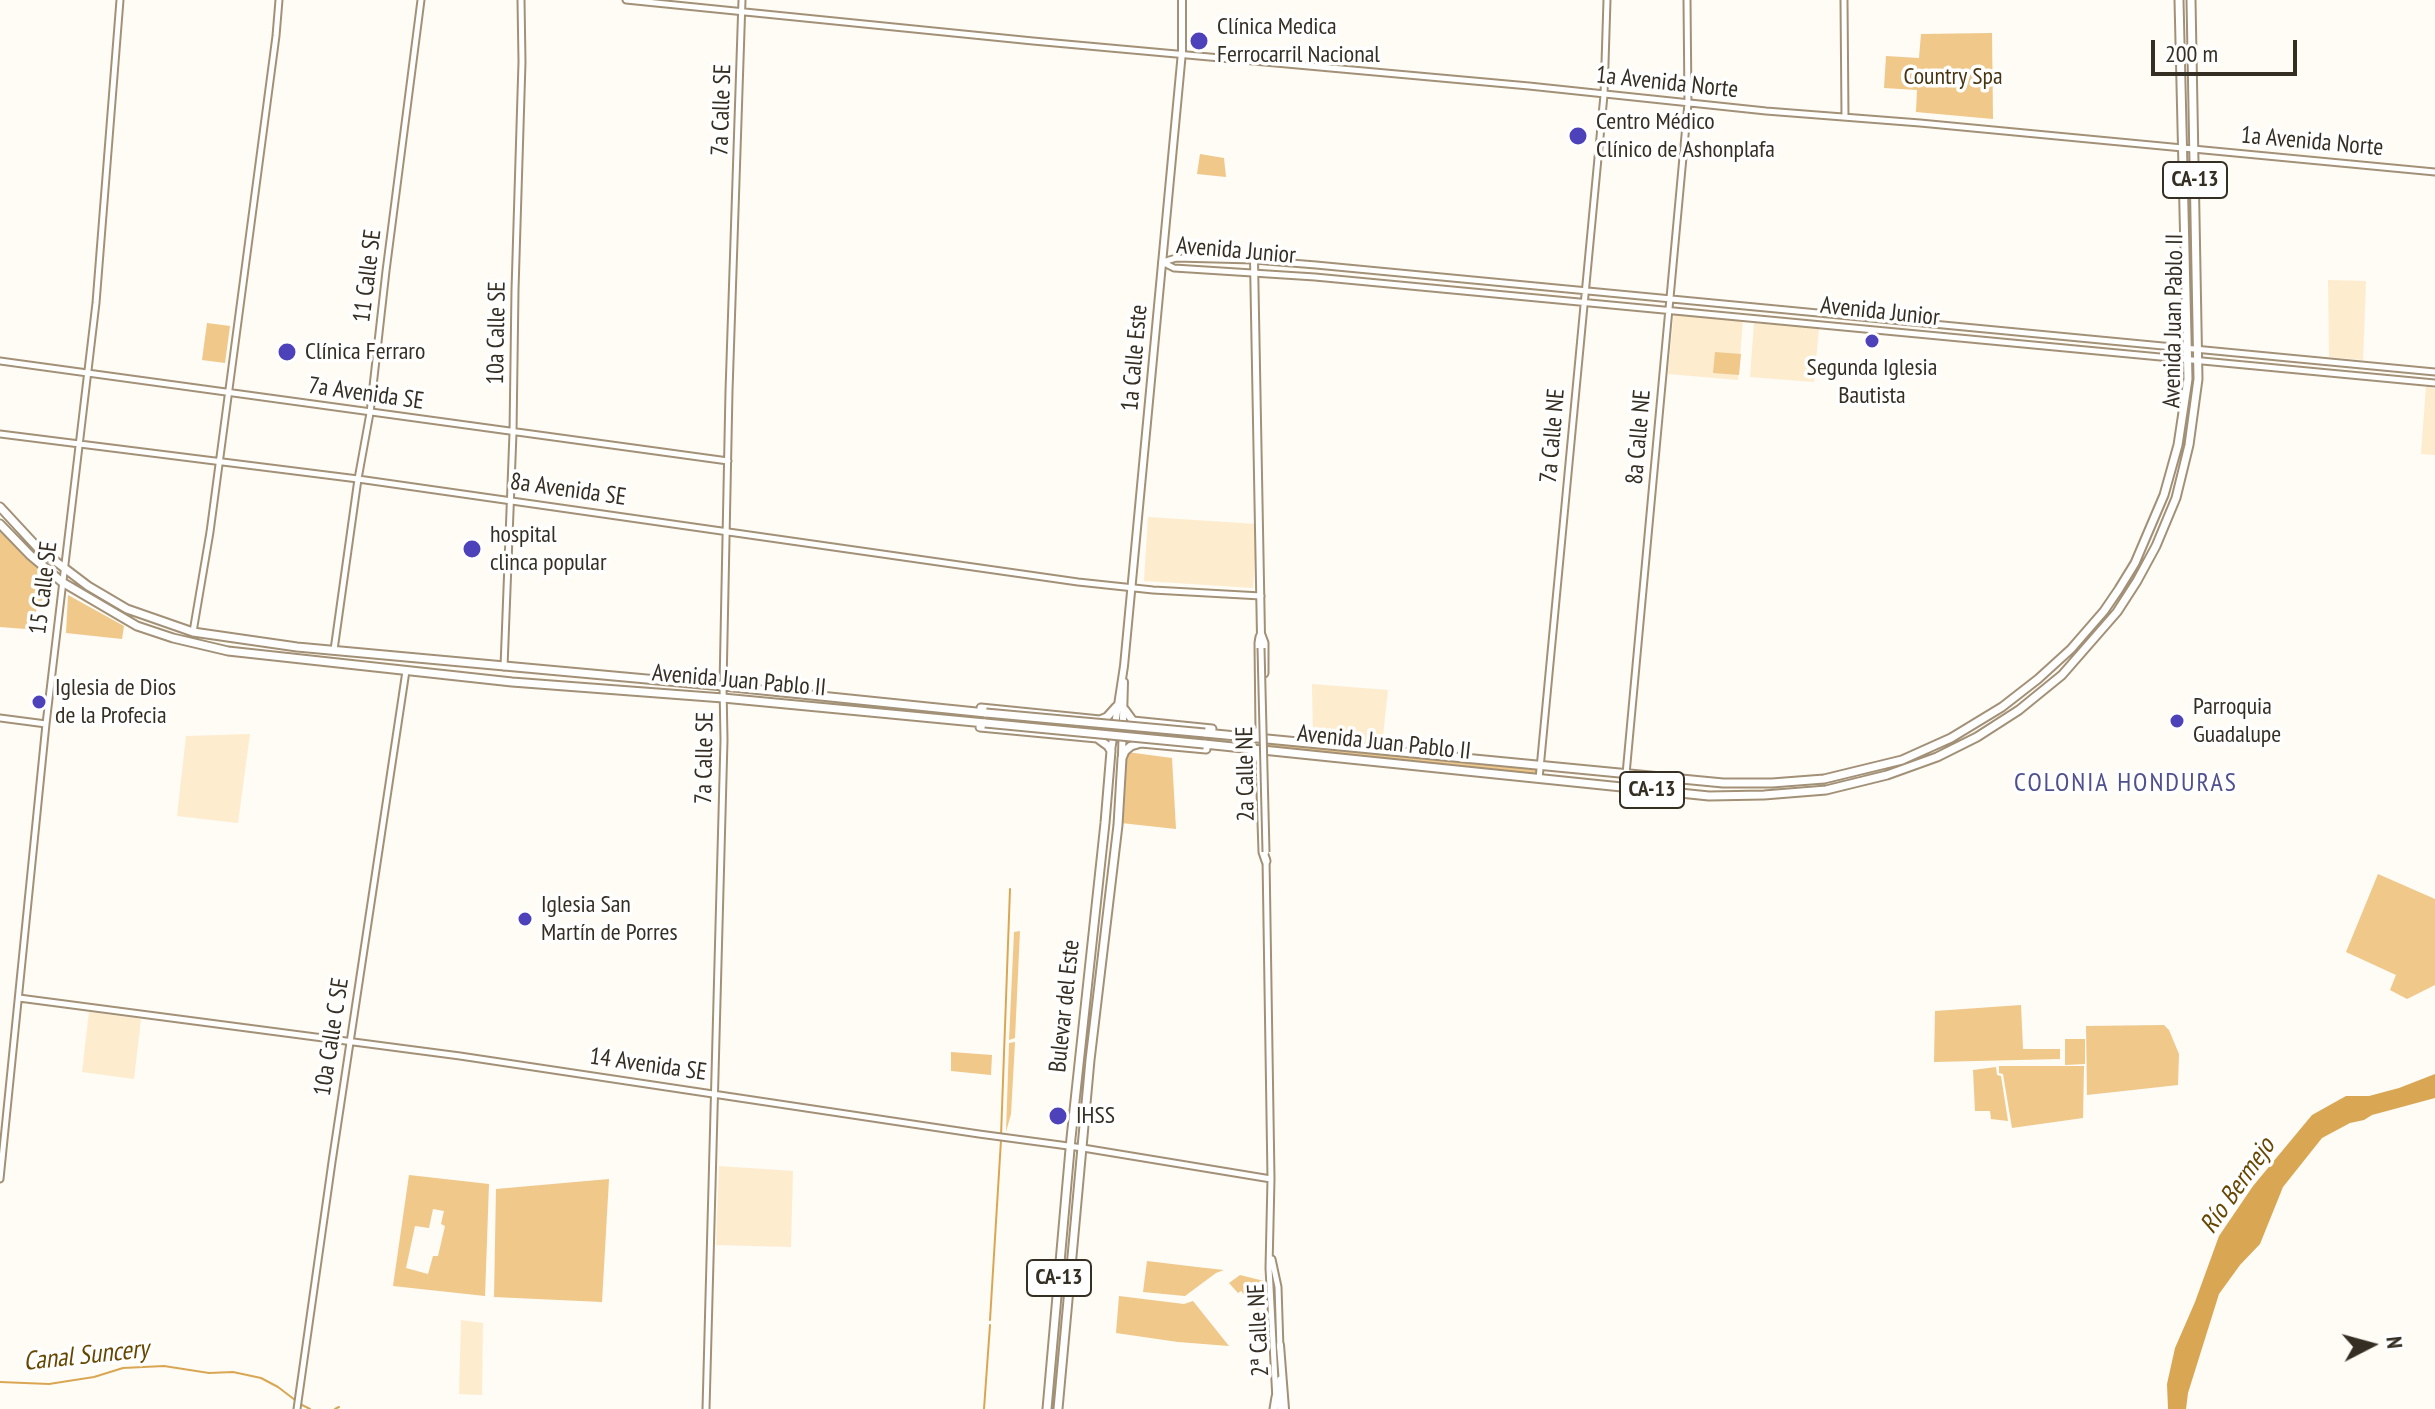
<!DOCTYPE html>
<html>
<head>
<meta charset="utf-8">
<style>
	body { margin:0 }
	#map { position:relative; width:2435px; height:1409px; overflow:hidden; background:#fffbf5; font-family:"PT Sans Narrow",sans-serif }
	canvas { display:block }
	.north { position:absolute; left:2331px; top:1305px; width:80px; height:80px; -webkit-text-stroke:6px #fff; paint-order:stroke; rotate:84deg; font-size:22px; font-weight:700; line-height:32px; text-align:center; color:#352e23 }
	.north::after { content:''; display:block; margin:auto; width:28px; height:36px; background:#352e23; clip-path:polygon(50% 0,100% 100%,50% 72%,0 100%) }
	.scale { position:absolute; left:2151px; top:40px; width:146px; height:36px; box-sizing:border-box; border:4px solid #352e23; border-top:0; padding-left:10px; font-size:24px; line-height:28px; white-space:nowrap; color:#352e23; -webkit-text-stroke:6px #fff; paint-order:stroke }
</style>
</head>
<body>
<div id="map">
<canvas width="2435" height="1409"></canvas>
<div class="north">N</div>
<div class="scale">200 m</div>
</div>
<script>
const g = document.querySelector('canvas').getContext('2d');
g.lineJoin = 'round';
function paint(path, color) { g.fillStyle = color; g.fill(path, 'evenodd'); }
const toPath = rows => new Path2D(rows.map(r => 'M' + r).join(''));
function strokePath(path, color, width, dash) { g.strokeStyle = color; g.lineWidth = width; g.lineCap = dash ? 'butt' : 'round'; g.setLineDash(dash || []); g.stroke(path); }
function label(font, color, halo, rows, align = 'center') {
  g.font = font + ' "PT Sans Narrow",sans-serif'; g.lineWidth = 7; g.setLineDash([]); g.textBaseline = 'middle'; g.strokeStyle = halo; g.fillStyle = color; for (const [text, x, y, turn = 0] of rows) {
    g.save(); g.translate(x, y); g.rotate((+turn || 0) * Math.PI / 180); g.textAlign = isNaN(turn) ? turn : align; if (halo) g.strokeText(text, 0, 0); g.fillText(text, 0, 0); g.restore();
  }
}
paint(toPath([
	[2328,280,2366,281,2363,360,2329,357],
	[1674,312,1743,320,1738,380,1668,374],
	[1754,323,1819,328,1814,382,1750,377],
	[2426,386,2435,389,2435,455,2421,454],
	[1148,517,1257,524,1253,588,1144,581],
	[1312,684,1388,690,1382,745,1313,737],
	[250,734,238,823,177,816,186,736],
	[89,1012,141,1019,134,1079,82,1072],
	[719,1166,793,1171,791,1247,716,1245],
	[461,1320,483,1323,482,1395,459,1394]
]), '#feeccf');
paint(toPath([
	[1992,33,1993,119,1916,112,1917,90,1884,88,1886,56,1919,58,1921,34],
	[1200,154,1224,158,1226,177,1197,174],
	[207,323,230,326,225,363,202,360],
	[1715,352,1741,354,1739,375,1713,373],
	[0,532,52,582,26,629,0,627],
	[68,595,124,626,122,639,66,633],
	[1266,739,1540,765,1539,780,1266,751],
	[1127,752,1172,758,1176,829,1121,823],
	[2378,874,2435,899,2435,985,2407,999,2390,990,2396,975,2346,952],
	[1020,931,1015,1038,1009,1040,1014,932],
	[2021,1005,2023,1049,2060,1049,2060,1059,1934,1062,1935,1011],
	[2164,1025,2169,1030,2179,1054,2178,1085,2087,1095,2086,1026],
	[2065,1039,2085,1039,2085,1064,2065,1065],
	[1015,1042,1011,1114,1006,1132,1009,1043],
	[951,1052,992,1055,991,1075,951,1071],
	[1999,1066,2084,1066,2083,1118,2012,1128,2003,1074,1999,1073],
	[1996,1067,1997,1075,2001,1076,2008,1121,1991,1119,1990,1111,1975,1111,1973,1070],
	[409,1175,489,1184,485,1296,393,1286],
	[433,1209,444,1211,441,1224,445,1226,438,1256,433,1256,428,1274,406,1268,415,1226,429,1228],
	[609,1179,602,1302,494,1297,496,1189],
	[1147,1261,1197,1267,1224,1270,1216,1273,1185,1296,1143,1292],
	[1240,1275,1264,1281,1261,1287,1260,1314,1241,1291,1238,1293,1229,1283],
	[1119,1296,1184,1304,1193,1301,1229,1346,1178,1342,1116,1333]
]), '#efc88a');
paint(toPath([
	[2435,1074,2435,1098,2372,1115,2364,1120,2350,1123,2322,1138,2283,1187,2260,1244,2240,1265,2219,1294,2188,1393,2186,1409,2168,1409,2167,1384,2175,1348,2195,1302,2219,1236,2253,1186,2312,1115,2346,1096,2369,1096,2399,1088]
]), '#d9a754');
strokePath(toPath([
	[1001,1136,1010,889],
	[990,1320,1001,1140],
	[0,1382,49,1384,94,1377,123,1368,164,1366,209,1373,233,1372,261,1378,278,1387,295,1400],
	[300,1404,310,1409],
	[335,1409,339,1407],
	[984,1409,990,1325]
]), '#d9a754', 2);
const secondary = toPath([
	[626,0,1033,41,1529,86,1766,111,1920,123,2435,172],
	[1844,0,1845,117],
	[1162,262,1174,268,1315,277,2435,383],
	[1163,262,1176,258,1254,260,1316,265,2435,372],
	[0,361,728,461],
	[0,434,358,479,1078,582,1153,590,1261,596],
	[193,632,210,532,276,36,279,0],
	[334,650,358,479,370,413,386,271,421,0],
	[504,667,513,433,515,290,522,62,521,0],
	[0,718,46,724],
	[1626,774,1688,103,1687,0],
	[1539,779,1604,95,1607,0],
	[1266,858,1271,1179,1269,1268,1276,1400],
	[19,998,460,1056,979,1134,1083,1148,1271,1179],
	[0,1179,46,724,96,303,120,0],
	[1272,1259,1278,1287,1280,1349],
	[297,1409,332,1162,406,671],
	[706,1409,724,740,723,686,729,391,742,0],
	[1280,1409,1280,1379]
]);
const primary = toPath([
	[1254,260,1261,636],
	[1111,751,1124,666,1182,52,1182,0],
	[1122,755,1124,682],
	[1280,1345,1285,1409]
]);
const highway = toPath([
	[0,507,38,548,88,586,127,609,193,632,297,647,723,686,986,713],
	[0,524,30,555,62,582,137,626,173,638,228,651,512,682,723,698,985,723],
	[1261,635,1264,643,1264,673],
	[981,708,1100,720,1107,717,1116,707],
	[1125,710,1133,721,1212,729],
	[980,727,1097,738,1108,746,1111,751,1105,823,1071,1138,1047,1409],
	[1205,733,1723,783,1772,783,1824,779,1902,760,1951,738,2002,707,2038,679,2071,649,2104,611,2119,589,2135,563,2164,495,2178,445,2188,379,2179,0],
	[1252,736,1260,730,1259,643,1260,637],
	[1204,744,1709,796,1764,795,1826,790,1887,775,1937,757,1977,737,2019,710,2062,675,2117,612,2137,581,2156,546,2176,498,2189,445,2198,379,2191,0],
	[1251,751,1258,755,1260,760,1263,852,1266,861],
	[1058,1409,1090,1060,1118,825,1122,758,1125,751,1131,746,1141,743,1206,749],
	[1274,1409,1276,1397]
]);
strokePath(secondary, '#a39177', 9);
strokePath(primary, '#a39177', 10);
strokePath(highway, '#a39177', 11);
strokePath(secondary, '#fff', 5);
strokePath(primary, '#fff', 6);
strokePath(highway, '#fff', 7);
const secondaryBridge = toPath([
	[1261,648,1266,852]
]);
const highwayBridge = toPath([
	[986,713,1205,733],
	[985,723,1204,744]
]);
strokePath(secondaryBridge, '#a39177', 9, []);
strokePath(highwayBridge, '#a39177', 11, []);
strokePath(secondaryBridge, '#fff', 5);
strokePath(highwayBridge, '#fff', 7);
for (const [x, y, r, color] of [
	[1199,41,10,"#4d42b9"],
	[1578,136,10,"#4d42b9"],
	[1872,341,8,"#4d42b9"],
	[287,352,10,"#4d42b9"],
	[472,549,10,"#4d42b9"],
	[39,702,8,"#4d42b9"],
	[2177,721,8,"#4d42b9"],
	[525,919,8,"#4d42b9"],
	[1058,1116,10,"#4d42b9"]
]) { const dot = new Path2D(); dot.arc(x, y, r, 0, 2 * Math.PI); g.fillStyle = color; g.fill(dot); strokePath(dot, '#fff', 3); }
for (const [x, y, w] of [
	[2195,180,64],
	[1652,790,64],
	[1059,1278,64]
]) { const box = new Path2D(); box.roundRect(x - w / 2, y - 18, w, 36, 6); g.fillStyle = '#fff'; g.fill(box); strokePath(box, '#352e23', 2); }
label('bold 22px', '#352e23', null, [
	["CA-13",2195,180],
	["CA-13",1652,790],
	["CA-13",1059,1278]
]);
label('24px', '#352e23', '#fff', [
	["Clínica Medica",1217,27],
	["Ferrocarril Nacional",1217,55],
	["Centro Médico",1596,122],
	["Clínico de Ashonplafa",1596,150],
	["Clínica Ferraro",305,352],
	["Segunda Iglesia",1872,368,"center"],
	["Bautista",1872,396,"center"],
	["hospital",490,535],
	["clinca popular",490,563],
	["Iglesia de Dios",55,688],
	["de la Profecia",55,716],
	["Parroquia",2193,707],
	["Guadalupe",2193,735],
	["Iglesia San",541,905],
	["Martín de Porres",541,933],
	["IHSS",1076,1116]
], 'left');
label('24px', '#483410', '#fff', [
	["Country Spa",1953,77]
]);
label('24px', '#352e23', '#fff', [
	["1a Avenida Norte",1667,83,6],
	["7a Calle SE",722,110,-88],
	["1a Avenida Norte",2312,142,5],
	["Avenida Junior",1236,251,5],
	["11 Calle SE",368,276,-83],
	["Avenida Junior",1880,312,6],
	["Avenida Juan Pablo II",2174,321,-89],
	["10a Calle SE",497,333,-89],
	["1a Calle Este",1135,358,-85],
	["7a Avenida SE",366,394,8],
	["7a Calle NE",1553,436,-85],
	["8a Calle NE",1639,437,-85],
	["8a Avenida SE",568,490,8],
	["15 Calle SE",44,588,-83],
	["Avenida Juan Pablo II",739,681,5],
	["Avenida Juan Pablo II",1384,743,6],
	["7a Calle SE",705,758,-89],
	["2a Calle NE",1246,774,-91],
	["Bulevar del Este",1065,1006,-84],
	["10a Calle C SE",332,1037,-81],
	["14 Avenida SE",648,1065,8],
	["2ª Calle NE",1259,1330,-93]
]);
g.letterSpacing = '2px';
label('26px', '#4f508e', '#fff', [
	["COLONIA HONDURAS",2126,784]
]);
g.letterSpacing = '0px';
label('italic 26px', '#674700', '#fff', [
	["Río Bermejo",2238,1186,-55],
	["Canal Suncery",86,1356,-6]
]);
</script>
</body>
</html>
